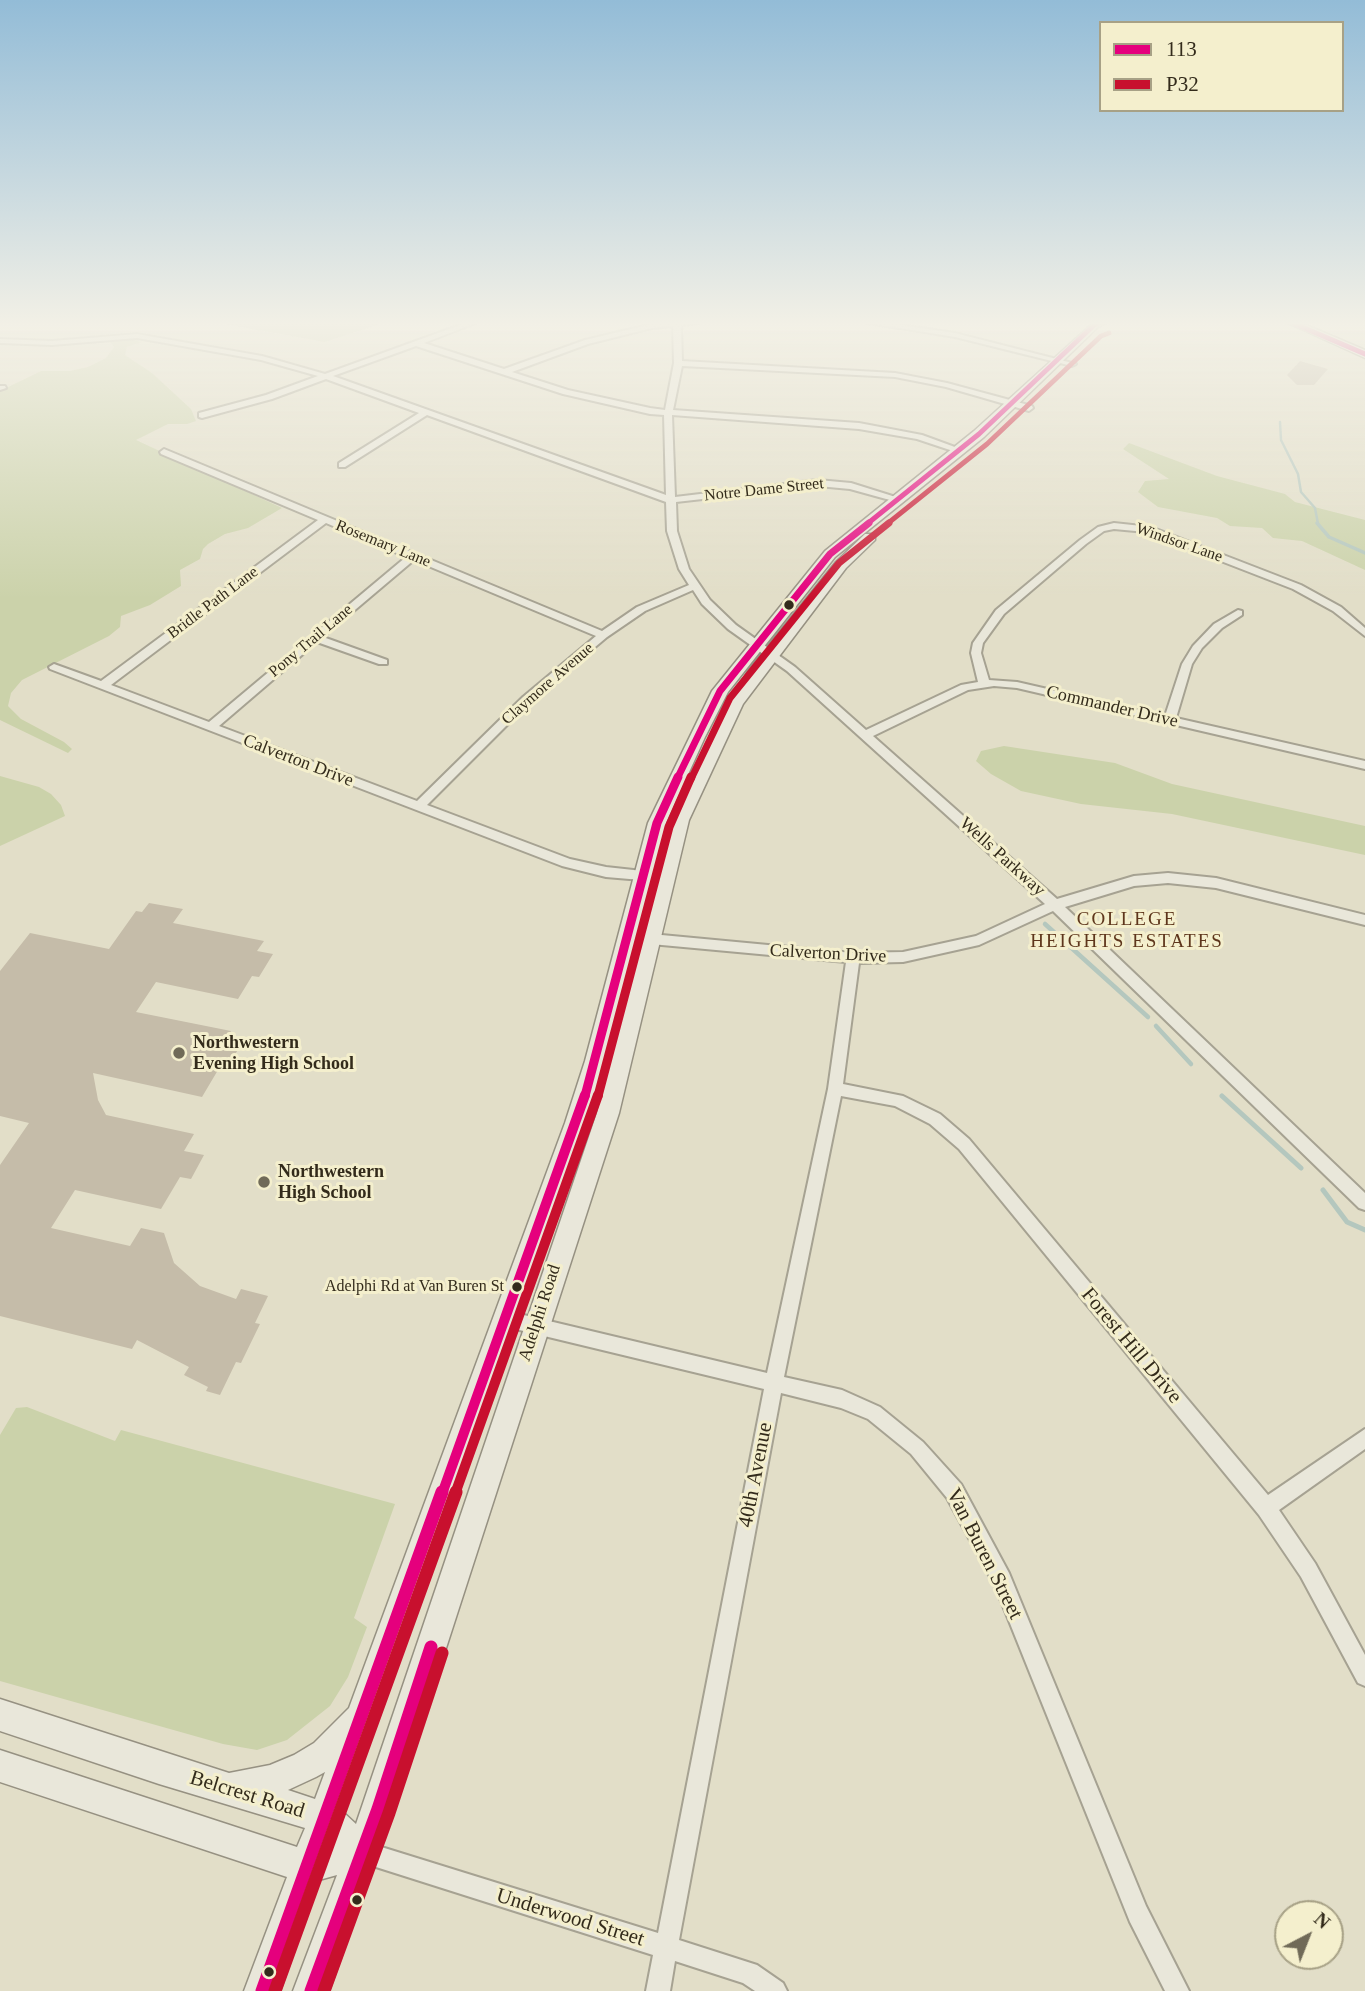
<!DOCTYPE html>
<html>
<head>
<meta charset="utf-8">
<style>
	body { margin:0 }
	#map { position:relative; width:1365px; height:1991px; overflow:hidden; background:#e2dec8; font-family:"Times New Roman",serif }
	canvas { display:block }
	.legend { position:absolute; left:1099px; top:21px; width:245px; height:91px; box-sizing:border-box; background:#f4efcd; border:2px solid #a7a186; margin:0; padding:9px 12px; list-style:none; font-size:21px; color:#332b1b }
	.legend li { display:flex; align-items:center; gap:14px; height:35px }
	.legend b { width:35px; border:2px solid #a7a186 }
	.north { position:absolute; left:1274px; top:1900px; width:70px; height:70px; box-sizing:border-box; background:#f4efcd; border:2px solid #a7a186; border-radius:50%; rotate:42deg; font-size:19px; font-weight:700; line-height:28px; text-align:center; color:#332b1b }
	.north::after { content:''; display:block; margin:auto; width:24px; height:32px; background:#706a58; clip-path:polygon(50% 0,100% 100%,50% 72%,0 100%) }
</style>
</head>
<body>
<div id="map">
<canvas width="1365" height="1991"></canvas>
<ul class="legend">
<li><b style="height:9px;background:#e5007d"></b>113</li>
<li><b style="height:9px;background:#c8102e"></b>P32</li>
</ul>
<div class="north">N</div>
</div>
<script>
const g = document.querySelector('canvas').getContext('2d');
g.lineJoin = 'round';
function paint(path, color) { g.fillStyle = color; g.fill(path, 'evenodd'); }
const toPath = rows => new Path2D(rows.map(r => 'M' + r).join(''));
function strokePath(path, color, width, dash) { g.strokeStyle = color; g.lineWidth = width; g.lineCap = dash ? 'butt' : 'round'; g.setLineDash(dash || []); g.stroke(path); }
function label(font, color, halo, rows, align = 'center') {
  g.font = font + ' "Times New Roman",serif'; g.lineWidth = 6; g.setLineDash([]); g.textBaseline = 'middle'; g.strokeStyle = halo; g.fillStyle = color; for (const [text, x, y, turn = 0] of rows) {
    g.save(); g.translate(x, y); g.rotate((+turn || 0) * Math.PI / 180); g.textAlign = isNaN(turn) ? turn : align; if (halo) g.strokeText(text, 0, 0); g.fillText(text, 0, 0); g.restore();
  }
}
paint(toPath([
	[207,321,389,321,325,342],
	[128,338,142,342,127,347,125,355,152,373,191,409,196,421,187,424,168,424,136,440,282,508,248,528,225,534,208,544,203,549,200,559,180,570,181,586,150,605,121,616,120,627,109,636,22,680,11,693,8,706,21,719,64,742,72,749,68,753,0,720,0,391,41,371,70,371,88,367,106,358,114,347,110,341],
	[1129,443,1217,476,1285,494,1295,502,1365,520,1365,570,1302,541,1273,538,1262,528,1230,526,1217,518,1158,507,1138,492,1145,481,1169,479,1123,449],
	[1004,746,1115,763,1172,784,1365,826,1365,855,1172,814,1081,804,1021,791,991,774,976,761,981,751],
	[0,776,39,787,51,794,61,805,65,816,0,846],
	[27,1407,115,1441,121,1430,395,1504,354,1618,367,1627,348,1677,330,1706,287,1740,257,1750,223,1744,0,1681,0,1435,16,1408]
]), '#cbd2aa');
strokePath(toPath([
	[1280,422,1281,440,1298,474,1301,492,1315,508,1318,524]
]), '#b4c7be', 2.5);
strokePath(toPath([
	[1317,523,1329,537,1365,553]
]), '#b4c7be', 3.5);
strokePath(toPath([
	[1045,924,1148,1017],
	[1156,1026,1191,1064]
]), '#b4c7be', 4.5);
strokePath(toPath([
	[1222,1096,1301,1168],
	[1323,1190,1347,1222,1365,1230]
]), '#b4c7be', 5);
paint(toPath([
	[1300,361,1328,369,1314,385,1297,385,1287,375],
	[149,903,183,909,173,923,264,941,257,951,273,954,259,977,252,976,238,999,156,982,136,1012,231,1031,224,1043,240,1046,225,1072,218,1070,202,1097,93,1073,98,1100,106,1115,194,1134,184,1151,204,1155,191,1179,180,1177,161,1209,75,1190,51,1228,130,1246,141,1228,164,1233,174,1263,200,1286,236,1299,241,1289,268,1296,255,1323,260,1324,241,1363,236,1362,220,1395,206,1391,208,1387,184,1375,189,1367,137,1340,132,1349,0,1316,0,1165,29,1123,0,1116,0,971,30,933,109,949,136,911,142,912]
]), '#c5bca9');
const street = toPath([
	[471,321,481,321,424,343,504,369,585,340,652,324,673,321,703,321,699,323,681,325,682,361,895,373,947,383,1032,406,1033,408,1029,411,946,387,895,377,682,366,673,410,859,423,922,435,963,450,959,453,917,439,859,429,672,415,675,497,818,480,851,483,902,499,897,502,850,489,818,486,676,502,677,531,689,569,710,600,736,625,795,667,866,730,961,685,978,682,971,653,973,643,996,610,1080,540,1098,527,1114,523,1151,527,1301,585,1341,607,1365,628,1365,636,1333,611,1293,589,1146,532,1114,529,1104,531,1086,544,1004,614,983,643,981,653,989,680,1017,682,1165,716,1182,664,1193,646,1214,624,1238,610,1242,611,1242,615,1222,628,1202,648,1192,664,1176,718,1365,761,1365,769,1017,688,994,686,968,690,873,736,1057,899,1134,876,1168,873,1216,878,1365,915,1365,925,1216,888,1168,883,1134,886,1065,907,1365,1193,1365,1210,1359,1208,1053,911,979,945,903,962,859,963,843,1084,903,1096,940,1114,969,1139,1268,1495,1365,1429,1365,1449,1279,1510,1315,1563,1365,1655,1365,1686,1358,1683,1301,1577,1259,1515,959,1149,930,1124,895,1106,841,1096,784,1377,842,1390,880,1407,923,1442,961,1484,1009,1573,1146,1906,1189,1991,1165,1991,1130,1922,995,1586,947,1498,911,1454,868,1419,841,1408,781,1393,679,1940,757,1965,783,1983,787,1991,755,1991,743,1983,675,1961,670,1991,646,1991,653,1955,354,1860,351,1852,354,1844,362,1841,658,1933,764,1389,507,1327,501,1325,498,1319,501,1313,507,1311,767,1373,828,1089,846,962,651,944,646,943,644,939,646,935,651,934,853,953,903,952,976,936,1045,904,787,671,728,629,702,604,693,590,645,611,607,637,531,701,427,805,570,859,606,867,670,874,671,877,665,882,606,877,562,866,50,669,49,667,54,664,101,681,318,520,161,454,160,452,164,449,602,631,637,607,689,585,679,569,667,531,666,502,427,415,345,467,339,467,339,463,419,413,326,379,272,399,202,418,199,417,199,413,266,395,318,376,261,360,137,338,52,345,0,343,0,339,52,341,137,334,262,356,325,374,471,321],
	[673,326,674,363,665,410,650,408,568,390,512,372,588,344,652,328,673,326],
	[416,346,563,394,650,414,664,415,666,495,333,376,416,346],
	[326,523,406,557,209,722,111,685,326,523],
	[414,560,596,636,523,697,417,801,219,726,317,642,379,664,387,664,387,660,323,637,414,560],
	[856,321,873,321,955,333,1076,364,1072,366,955,337,856,321],
	[0,386,5,386,6,388,0,390,0,386]
]);
const secondary = toPath([
	[1095,321,1111,321,1098,327,984,437,835,557,728,692,705,737,666,823,607,1061,587,1123,343,1812,356,1824,597,1113,671,820,727,704,749,670,836,562,865,534,875,534,875,540,846,568,743,704,689,820,619,1113,394,1809,329,1991,293,1991,337,1875,319,1880,280,1991,244,1991,287,1877,0,1782,0,1750,297,1847,305,1828,159,1784,0,1731,0,1699,229,1773,270,1765,294,1755,314,1743,349,1708,565,1123,585,1061,648,823,712,691,825,551,974,431,1095,321],
	[325,1772,315,1799,288,1790,316,1777,325,1772],
	[1283,321,1297,321,1365,350,1365,358,1283,321]
]);
strokePath(street, '#a6a292', 4);
strokePath(secondary, '#969182', 3);
paint(street, '#e9e7da');
paint(secondary, '#e9e7da');
strokePath(toPath([
	[1288,321,1365,354],
	[867,524,979,434,1094,325,1105,321]
]), '#e5007d', 5);
strokePath(toPath([
	[677,779,720,691,830,554,869,523]
]), '#e5007d', 7);
strokePath(toPath([
	[585,1096,657,823,678,777]
]), '#e5007d', 9);
strokePath(toPath([
	[442,1494,585,1095]
]), '#e5007d', 10);
strokePath(toPath([
	[262,1991,442,1492],
	[311,1991,378,1809,431,1647]
]), '#e5007d', 13);
strokePath(toPath([
	[887,524,987,444,1101,336,1109,333]
]), '#c8102e', 5);
strokePath(toPath([
	[691,779,730,698,839,563,889,523]
]), '#c8102e', 7);
strokePath(toPath([
	[598,1096,669,827,691,777]
]), '#c8102e', 9);
strokePath(toPath([
	[455,1494,598,1095]
]), '#c8102e', 10);
strokePath(toPath([
	[275,1991,456,1492],
	[324,1991,389,1813,442,1653]
]), '#c8102e', 13);
const sky = g.createLinearGradient(0, 0, 0, 599);
sky.addColorStop(0, '#93bcd7');
sky.addColorStop(0.54, '#f2f0e6');
sky.addColorStop(1, '#f2f0e600');
g.fillStyle = sky;
g.fillRect(0, 0, 1365, 599);
for (const [x, y, r, color] of [
	[789,605,6,"#332b1b"],
	[179,1053,7,"#706a58"],
	[264,1182,7,"#706a58"],
	[517,1287,6,"#332b1b"],
	[357,1900,6,"#332b1b"],
	[269,1972,6,"#332b1b"]
]) { const dot = new Path2D(); dot.arc(x, y, r, 0, 2 * Math.PI); g.fillStyle = color; g.fill(dot); strokePath(dot, '#f4efcd', 2.5); }
label('16px', '#332b1b', '#f4efcd', [
	["Notre Dame Street",764,490,-6],
	["Windsor Lane",1179,543,19],
	["Rosemary Lane",383,544,22],
	["Bridle Path Lane",213,603,-37],
	["Pony Trail Lane",311,641,-40],
	["Claymore Avenue",548,684,-41]
]);
label('16px', '#332b1b', '#f4efcd', [
	["Adelphi Rd at Van Buren St",504,1287]
], 'right');
label('18px', '#332b1b', '#f4efcd', [
	["Commander Drive",1112,707,13],
	["Calverton Drive",298,761,21],
	["Wells Parkway",1002,857,42],
	["Calverton Drive",828,954,3],
	["Adelphi Road",540,1313,-72]
]);
label('bold 18px', '#332b1b', '#f4efcd', [
	["Northwestern",193,1043],
	["Evening High School",193,1064],
	["Northwestern",278,1172],
	["High School",278,1193]
], 'left');
g.letterSpacing = '2px';
label('19px', '#5e361c', '#f4efcd', [
	["COLLEGE",1127,920],
	["HEIGHTS ESTATES",1127,942]
]);
g.letterSpacing = '0px';
label('21px', '#332b1b', '#f4efcd', [
	["Forest Hill Drive",1131,1346,50],
	["40th Avenue",756,1475,-79],
	["Van Buren Street",984,1554,63],
	["Belcrest Road",247,1795,17],
	["Underwood Street",570,1918,17]
]);
</script>
</body>
</html>
